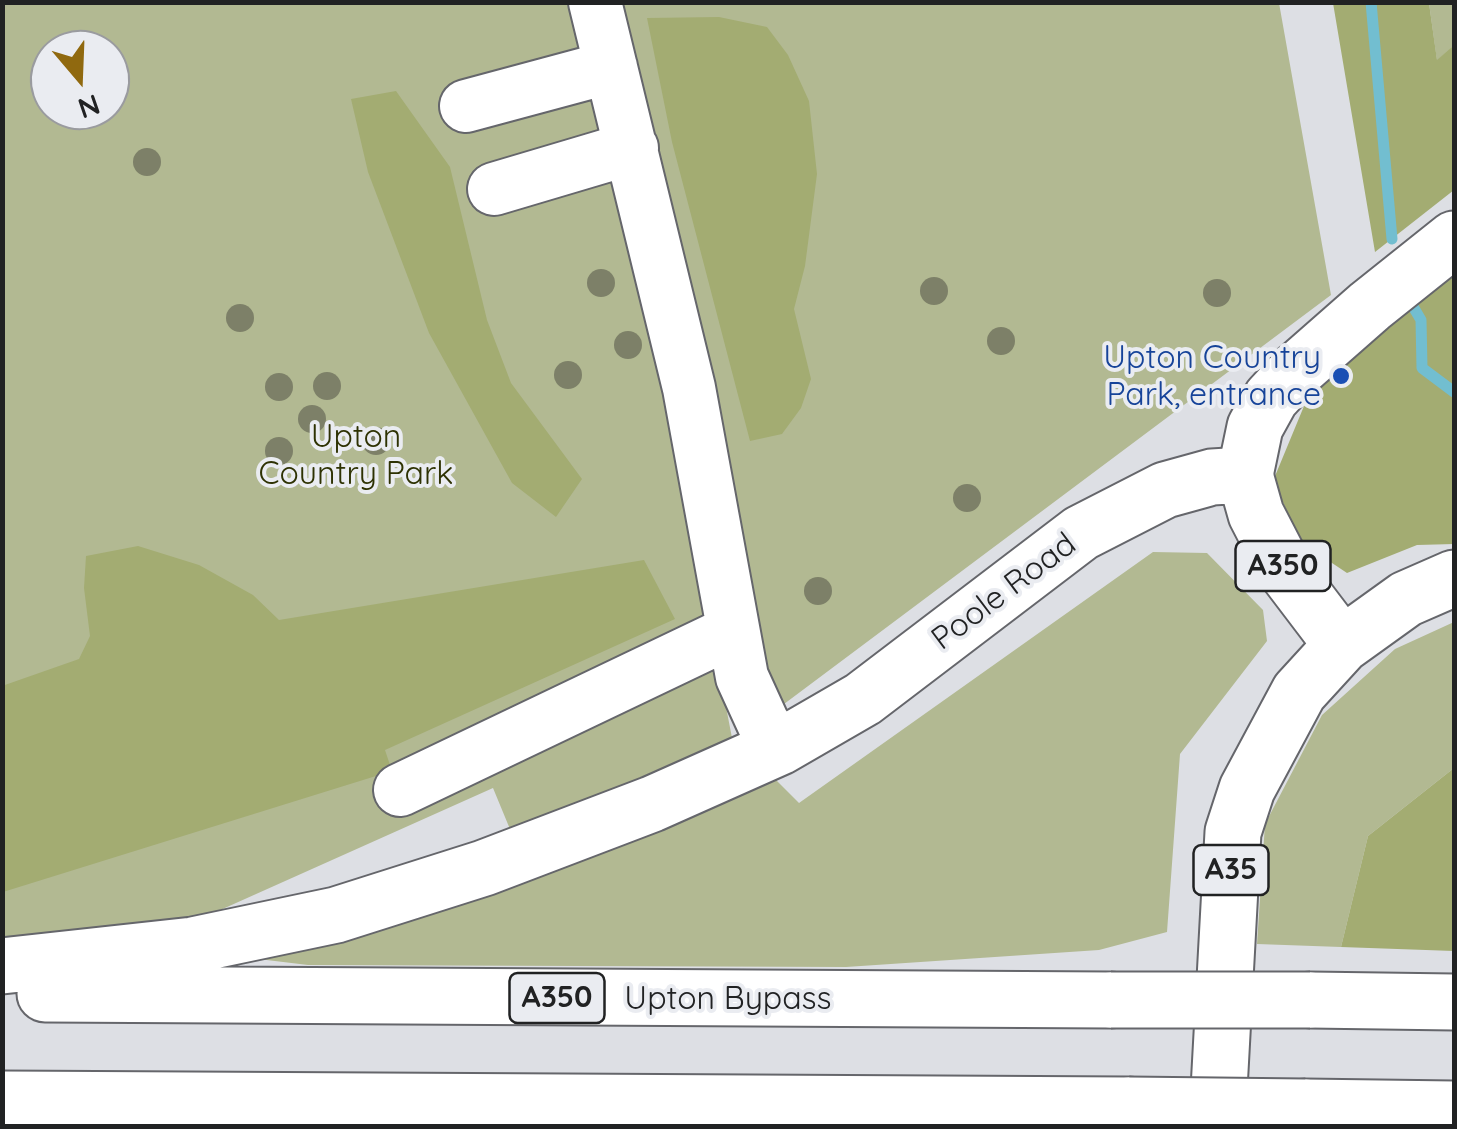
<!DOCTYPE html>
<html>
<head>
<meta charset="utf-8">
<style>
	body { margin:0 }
	#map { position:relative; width:1457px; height:1129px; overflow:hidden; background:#dddfe4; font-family:Quicksand,sans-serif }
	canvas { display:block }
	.frame { position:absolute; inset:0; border:5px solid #212223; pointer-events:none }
	.north { position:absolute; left:30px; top:30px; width:100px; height:100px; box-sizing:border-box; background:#eaecf1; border:2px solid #9a9b9f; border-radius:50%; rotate:161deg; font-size:28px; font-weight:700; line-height:40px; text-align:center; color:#212223 }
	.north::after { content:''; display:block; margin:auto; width:35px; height:45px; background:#90690f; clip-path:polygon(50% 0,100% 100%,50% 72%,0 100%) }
</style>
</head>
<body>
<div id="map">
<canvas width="1457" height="1129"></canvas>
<div class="frame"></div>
<div class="north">N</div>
</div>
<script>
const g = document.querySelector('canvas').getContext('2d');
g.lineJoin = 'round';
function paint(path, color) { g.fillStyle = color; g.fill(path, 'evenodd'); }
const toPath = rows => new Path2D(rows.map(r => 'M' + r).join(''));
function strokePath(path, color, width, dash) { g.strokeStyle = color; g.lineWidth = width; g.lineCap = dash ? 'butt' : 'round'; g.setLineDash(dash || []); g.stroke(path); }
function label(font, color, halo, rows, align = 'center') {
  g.font = font + ' Quicksand,sans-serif'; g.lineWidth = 8; g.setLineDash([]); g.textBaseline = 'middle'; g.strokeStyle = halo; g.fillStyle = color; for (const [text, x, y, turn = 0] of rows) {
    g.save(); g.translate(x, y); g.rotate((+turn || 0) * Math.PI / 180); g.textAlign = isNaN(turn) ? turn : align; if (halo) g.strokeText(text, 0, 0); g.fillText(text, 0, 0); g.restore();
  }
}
paint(toPath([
	[2,3,1279,3,1331,295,772,713,722,686,732,738,635,788,512,834,493,788,198,920,3,946],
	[50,50,110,50,110,110,50,110],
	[1429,3,1454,3,1454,45,1437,61],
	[1153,552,1207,553,1263,610,1267,641,1180,754,1167,932,1099,950,846,967,308,965,250,958,769,773,799,803],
	[1454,622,1454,768,1368,836,1341,947,1257,944,1265,824,1322,715,1395,649]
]), '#b2b992');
paint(toPath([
	[1333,3,1429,3,1437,60,1454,45,1454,190,1375,252],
	[719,17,767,27,788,55,809,101,817,174,805,266,794,309,811,379,801,408,782,434,750,441,672,142,647,18],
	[396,91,450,167,487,320,511,383,582,479,556,517,512,483,429,333,368,172,351,99],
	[1454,261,1454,544,1417,545,1347,573,1302,543,1273,481,1309,394],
	[138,546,199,565,253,595,279,620,644,560,675,619,385,750,392,771,3,892,2,686,79,659,90,636,84,588,86,556],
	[1454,768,1454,951,1341,947,1368,836]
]), '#a3ac72');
strokePath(toPath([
	[1371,2,1392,239],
	[1408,298,1421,320,1422,368,1454,392]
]), '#72bed0', 11);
const minor = toPath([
	[595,2,689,388,742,677,763,723,780,747],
	[466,106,611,67],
	[494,189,632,148],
	[400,790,733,631]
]);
const major = toPath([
	[1245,475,1255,427,1271,398,1296,371,1370,306,1454,239]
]);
const highway = toPath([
	[2,966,193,945,336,915,484,868,652,804,780,747,863,699,1081,533,1165,490,1212,477,1245,475,1256,514,1285,570,1342,645],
	[45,994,1111,1000],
	[1310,1000,1454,1002],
	[2,1099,1129,1105],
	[1305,1107,1454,1109],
	[1217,1126,1233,832,1247,789,1299,692,1342,645,1406,599,1454,578]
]);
strokePath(minor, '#65666b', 56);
strokePath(major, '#65666b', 59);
strokePath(highway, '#65666b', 59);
strokePath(minor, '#fff', 52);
strokePath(major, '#fff', 55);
strokePath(highway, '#fff', 55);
const highwayBridge = toPath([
	[1111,1000,1310,1000],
	[1129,1105,1305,1107]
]);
strokePath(highwayBridge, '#65666b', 59, []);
strokePath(highwayBridge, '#fff', 55);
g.fillStyle = '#7d8068';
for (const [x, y] of [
	[147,162],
	[601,283],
	[934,291],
	[1217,293],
	[240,318],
	[1001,341],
	[628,345],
	[568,375],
	[327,386],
	[279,387],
	[312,419],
	[376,441],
	[279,451],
	[967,498],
	[818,591]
]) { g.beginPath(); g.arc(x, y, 14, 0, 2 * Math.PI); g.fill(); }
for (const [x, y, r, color] of [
	[1341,376,10,"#1a4fb4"]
]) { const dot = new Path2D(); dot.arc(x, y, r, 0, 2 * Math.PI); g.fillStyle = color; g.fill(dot); strokePath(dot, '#eaecf1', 4); }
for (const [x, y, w] of [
	[1283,566,95],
	[1231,870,75],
	[557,998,95]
]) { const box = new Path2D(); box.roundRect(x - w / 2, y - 25, w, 50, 8); g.fillStyle = '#eaecf1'; g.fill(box); strokePath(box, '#212223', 2.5); }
label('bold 30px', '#212223', null, [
	["A350",1283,566],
	["A35",1231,870],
	["A350",557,998]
]);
label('32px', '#164399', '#eaecf1', [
	["Upton Country",1321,358],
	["Park, entrance",1321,395]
], 'right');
label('32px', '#2e3203', '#eaecf1', [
	["Upton",356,437],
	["Country Park",356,474]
]);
label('32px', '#212223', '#eaecf1', [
	["Poole Road",1004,592,-37],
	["Upton Bypass",728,999]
]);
</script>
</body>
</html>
